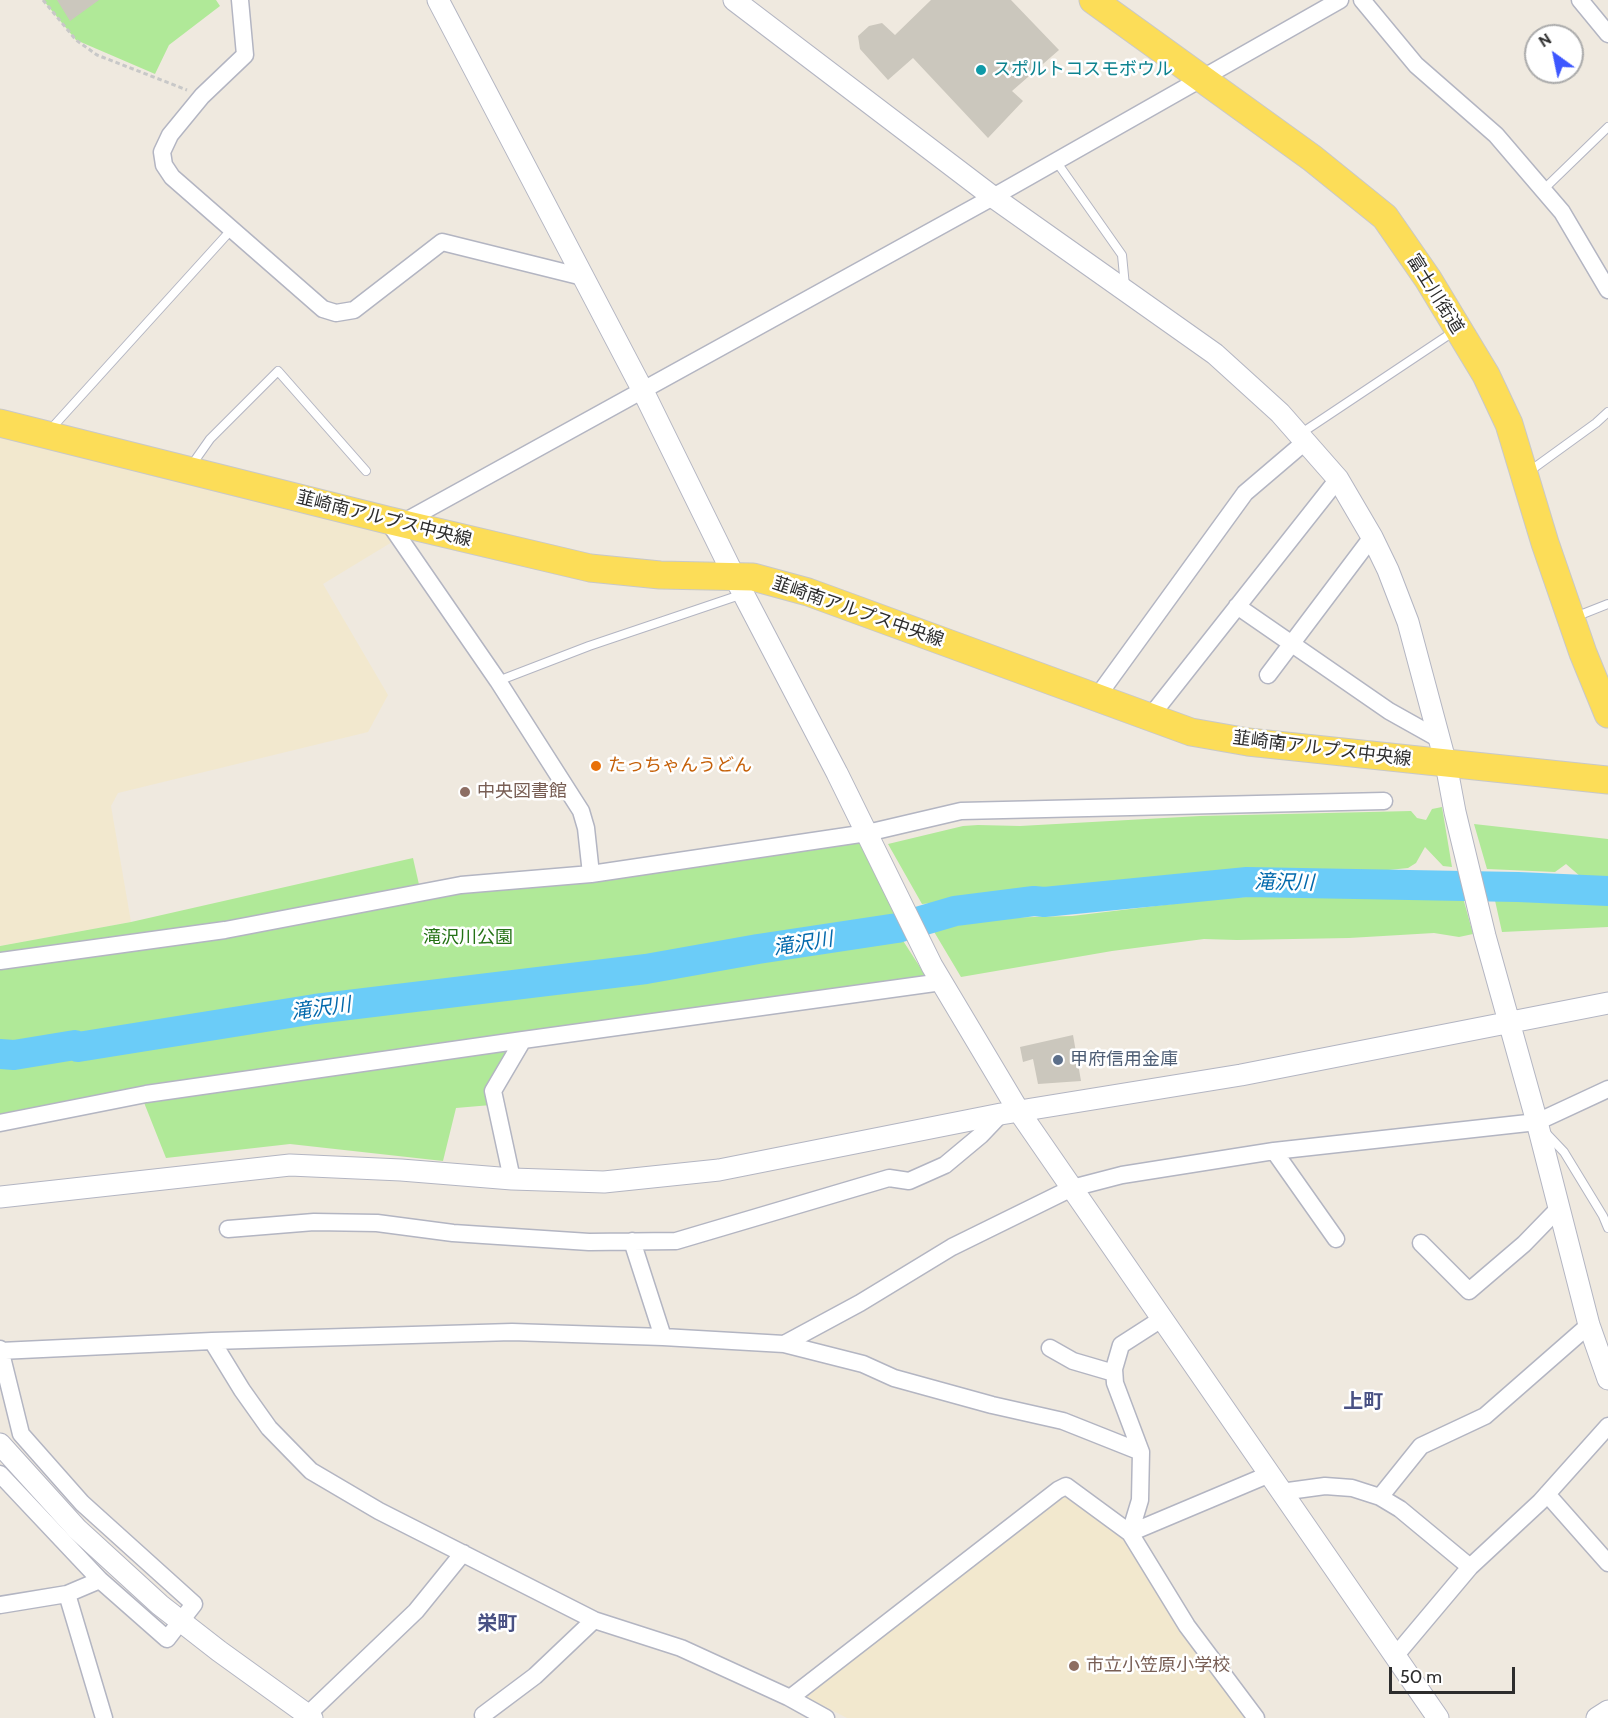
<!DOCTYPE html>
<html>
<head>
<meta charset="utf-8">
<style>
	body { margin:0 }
	#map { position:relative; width:1608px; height:1718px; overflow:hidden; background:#efe9df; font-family:Cabin,sans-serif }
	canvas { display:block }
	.north { position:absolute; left:1524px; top:24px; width:60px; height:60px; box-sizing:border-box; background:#fff; border:2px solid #ababab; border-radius:50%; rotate:327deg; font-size:16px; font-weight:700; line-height:24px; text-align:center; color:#2d2d2d }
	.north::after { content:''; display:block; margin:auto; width:21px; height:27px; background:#3d57ff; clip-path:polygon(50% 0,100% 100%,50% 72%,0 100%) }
	.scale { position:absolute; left:1389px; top:1667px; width:126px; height:27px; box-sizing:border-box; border:3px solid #2d2d2d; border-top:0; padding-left:8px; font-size:18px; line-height:21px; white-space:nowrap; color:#2d2d2d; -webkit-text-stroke:4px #fff; paint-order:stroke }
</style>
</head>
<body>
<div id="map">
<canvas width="1608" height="1718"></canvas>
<div class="north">N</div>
<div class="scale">50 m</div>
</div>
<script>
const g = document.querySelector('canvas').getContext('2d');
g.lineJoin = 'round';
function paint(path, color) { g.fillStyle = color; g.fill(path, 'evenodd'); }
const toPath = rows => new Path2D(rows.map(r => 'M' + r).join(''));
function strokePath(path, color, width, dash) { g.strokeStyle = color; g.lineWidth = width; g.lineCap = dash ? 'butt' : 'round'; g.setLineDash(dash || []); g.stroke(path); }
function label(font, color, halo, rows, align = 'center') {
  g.font = font + ' Cabin,"Noto Sans JP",sans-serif'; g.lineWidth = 5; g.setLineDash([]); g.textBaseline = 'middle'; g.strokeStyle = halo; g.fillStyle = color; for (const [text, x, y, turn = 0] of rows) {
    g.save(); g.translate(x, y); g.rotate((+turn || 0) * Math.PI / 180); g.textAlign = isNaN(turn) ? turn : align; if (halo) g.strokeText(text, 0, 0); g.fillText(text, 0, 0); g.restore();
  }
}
paint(toPath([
	[0,432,388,525,397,539,323,584,388,695,368,732,118,793,111,806,131,922,0,946],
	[1073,1493,1121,1536,1191,1645,1247,1718,847,1718,802,1695,1062,1494]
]), '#f2e8ce');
paint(toPath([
	[43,0,216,0,220,6,169,45,155,74,76,40],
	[1442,807,1452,867,1443,866,1425,847,1416,863,1408,868,1379,871,1345,869,1280,871,1184,876,1119,881,997,896,978,894,969,900,922,904,888,844,963,826,978,825,1020,826,1200,816,1411,811,1417,818,1426,820,1432,809],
	[1474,824,1608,839,1608,880,1581,877,1566,864,1555,872,1487,869],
	[867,833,913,927,758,949,618,973,335,1007,78,1047,0,1055,0,961,453,887],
	[413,858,420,889,228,925,0,956,0,946,131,922],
	[1462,894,1473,934,1459,937,1434,933,1349,938,1237,940,1204,939,1112,951,961,977,933,930,998,918,1072,916,1222,898,1297,895,1382,896],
	[1520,894,1608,898,1608,927,1502,932,1494,896],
	[900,936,927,978,520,1037,491,1105,456,1108,443,1161,290,1144,166,1158,141,1095,0,1121,0,1067,540,987,544,996,562,985]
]), '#b0e998');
strokePath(toPath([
	[0,1054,14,1055,75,1045,78,1047,315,1009,646,969,758,949,897,928,955,911,1034,901,1044,902,1247,882,1518,887,1608,891]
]), '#6bccf8', 30);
paint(toPath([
	[57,0,99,0,70,21],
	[931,0,1011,0,1059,50,1012,91,1023,101,988,138,913,58,888,80,860,49,858,36,869,26,882,23,895,35],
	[1073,1035,1081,1081,1038,1084,1033,1059,1023,1062,1020,1047]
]), '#cbc7bd');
const service = toPath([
	[1056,161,1122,255,1125,286],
	[1543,190,1608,127],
	[49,431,232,229],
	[1300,434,1456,330],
	[191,466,210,439,278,371,366,471],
	[1527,473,1596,423,1608,412],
	[1575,617,1608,604],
	[498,681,589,646,743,594],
	[1545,1132,1564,1152,1603,1216,1608,1228]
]);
const minor = toPath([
	[240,0,245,55,202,96,170,135,162,152,164,165,172,177,323,309,336,313,354,310,442,242,583,277],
	[1362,0,1416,65,1496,135,1562,212,1608,290],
	[1580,0,1608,34],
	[387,520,498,681,581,811,586,828,591,874],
	[402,523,993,197,1340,0],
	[1237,606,1389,711,1439,739],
	[1268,675,1372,537],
	[1097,697,1245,493,1306,441],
	[1150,717,1338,479],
	[0,961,225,930,461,885,591,874,867,833,961,811,1384,801],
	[0,1123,146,1094,523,1040],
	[1274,1151,1336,1239],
	[512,1179,493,1091,523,1040,942,982],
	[228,1229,314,1222,377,1223,453,1233,589,1242,676,1241,889,1178,909,1181,945,1165,981,1135,1001,1114],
	[632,1241,663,1337],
	[1421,1243,1469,1291,1524,1244,1559,1208],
	[212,1341,242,1390,269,1428,311,1471,379,1511,594,1620,681,1648,788,1697,826,1718],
	[784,1344,860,1303,952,1247,1072,1188,1122,1175,1274,1151,1537,1122,1608,1089],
	[1050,1348,1073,1361,1114,1373],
	[0,1349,21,1434,82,1503,194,1604,167,1639,100,1580,0,1474],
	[0,1351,212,1341,512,1332,663,1337,784,1344,863,1364,894,1378,992,1405,1063,1421,1141,1452],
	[1281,1492,1325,1486,1352,1488,1380,1497,1400,1509,1470,1567],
	[1547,1494,1608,1563],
	[1380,1497,1421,1446,1485,1416,1589,1325],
	[1130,1533,1140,1500,1141,1452,1115,1383,1114,1369,1121,1345,1163,1318],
	[1130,1533,1270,1474],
	[67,1594,104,1718],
	[0,1605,67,1594,100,1580],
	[1396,1655,1470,1567,1540,1502,1608,1426],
	[790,1698,1058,1490,1066,1486,1130,1533,1187,1626,1256,1718],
	[483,1715,535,1676,594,1620],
	[304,1718,416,1611,463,1553]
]);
const tertiary = toPath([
	[438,0,642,389,734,576,837,773,932,966,1018,1110,1438,1718],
	[734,0,993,197,1215,354,1280,413,1338,479,1372,537,1388,570,1408,622,1446,764,1455,812,1485,936,1537,1122,1589,1325,1608,1379],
	[0,1197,290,1165,401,1170,512,1179,604,1182,719,1170,1001,1114,1241,1075,1608,1003],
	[0,1444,77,1529,160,1605,219,1651,312,1718],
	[1597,1718,1608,1711]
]);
const primary = toPath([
	[1093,0,1312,158,1385,217,1428,279,1486,375,1509,424,1545,543,1583,653,1608,714],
	[0,423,387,520,590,568,660,575,753,577,808,592,1191,732,1248,742,1608,780]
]);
strokePath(service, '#b3b5c2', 10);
strokePath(minor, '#b3b5c2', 19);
strokePath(tertiary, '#b3b5c2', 23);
strokePath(primary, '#c8c8c8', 29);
strokePath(toPath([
	[43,0,76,40,97,55,187,90]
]), '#c8c8c8', 3, [4.5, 3]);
strokePath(service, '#fff', 8);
strokePath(minor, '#fff', 16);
strokePath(tertiary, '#fff', 21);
strokePath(primary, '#fcdd58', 27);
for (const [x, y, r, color] of [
	[981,70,6,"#0f9aa8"],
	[596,766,6,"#e8710a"],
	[465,792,6,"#8d6e63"],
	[1058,1060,6,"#5c6f8a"],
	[1074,1666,6,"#8d6e63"]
]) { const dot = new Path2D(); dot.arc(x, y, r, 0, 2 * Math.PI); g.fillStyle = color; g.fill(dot); strokePath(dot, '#fff', 2); }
label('18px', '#0d838f', '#fff', [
	["スポルトコスモボウル",993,70]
], 'left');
label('18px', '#2d2d2d', '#fff', [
	["富士川街道",1435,294,58],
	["韮崎南アルプス中央線",384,519,14],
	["韮崎南アルプス中央線",858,612,19],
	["韮崎南アルプス中央線",1322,749,7]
]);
label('18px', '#c56008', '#fff', [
	["たっちゃんうどん",608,766]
], 'left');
label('18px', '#785e54', '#fff', [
	["中央図書館",477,792],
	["市立小笠原小学校",1086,1666]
], 'left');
label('18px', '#247215', '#fff', [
	["滝沢川公園",468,938]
]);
label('18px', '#4e5e75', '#fff', [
	["甲府信用金庫",1070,1060]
], 'left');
label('italic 20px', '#0369ac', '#fff', [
	["滝沢川",1284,883,1],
	["滝沢川",803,944,-9],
	["滝沢川",321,1009,-8]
]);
label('bold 20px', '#495183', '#fff', [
	["上町",1363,1402],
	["栄町",497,1624]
]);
</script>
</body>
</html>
